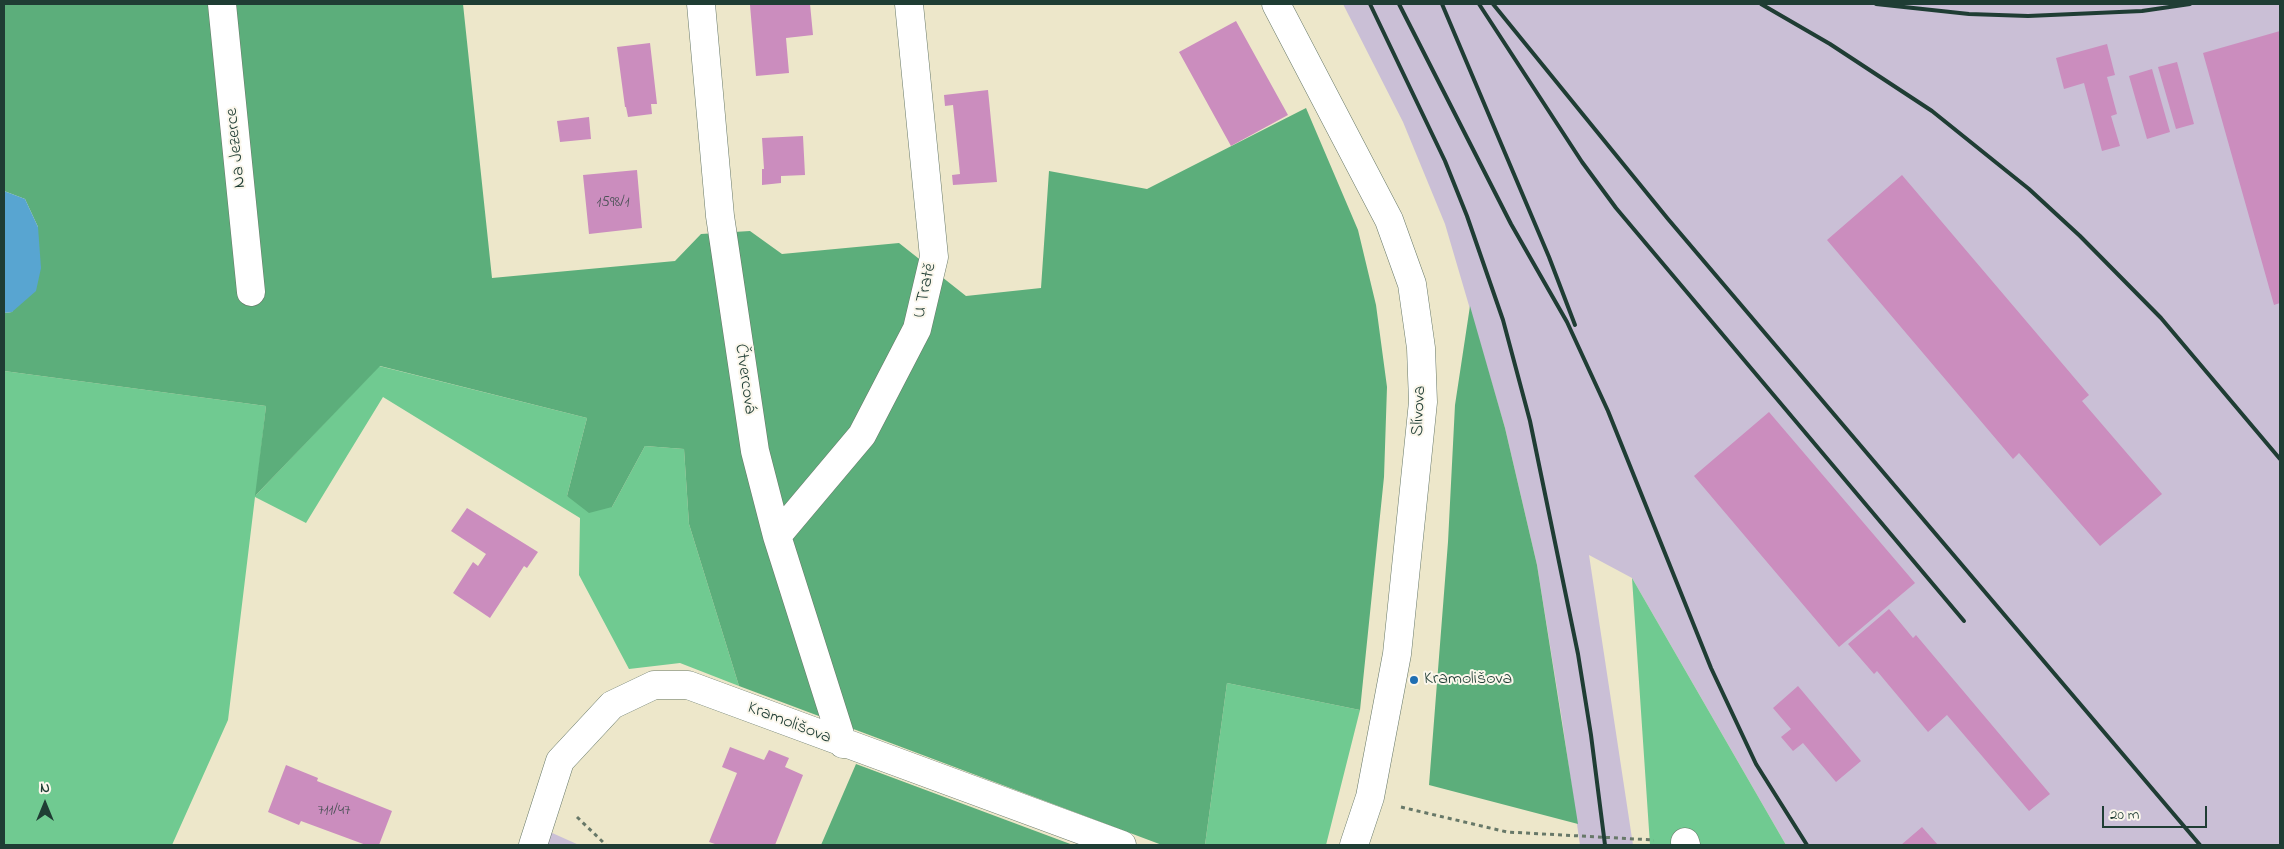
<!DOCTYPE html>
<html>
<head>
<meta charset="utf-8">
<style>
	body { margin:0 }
	#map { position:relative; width:2284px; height:849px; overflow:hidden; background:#ede7ca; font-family:"Indie Flower",sans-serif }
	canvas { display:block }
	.frame { position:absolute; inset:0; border:5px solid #1f3d34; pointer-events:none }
	.north { position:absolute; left:20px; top:779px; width:50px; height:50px; -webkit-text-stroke:4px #fbf7ec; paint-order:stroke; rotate:0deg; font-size:14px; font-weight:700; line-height:20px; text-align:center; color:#1f3d34 }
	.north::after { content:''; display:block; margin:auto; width:18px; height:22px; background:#1f3d34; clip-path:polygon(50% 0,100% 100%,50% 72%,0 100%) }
	.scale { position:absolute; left:2102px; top:806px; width:105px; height:22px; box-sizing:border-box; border:2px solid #1f3d34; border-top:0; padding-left:6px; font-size:15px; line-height:18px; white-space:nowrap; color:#1f3d34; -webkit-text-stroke:4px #fbf7ec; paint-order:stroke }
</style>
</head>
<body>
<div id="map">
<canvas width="2284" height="849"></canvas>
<div class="frame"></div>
<div class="north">N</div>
<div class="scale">20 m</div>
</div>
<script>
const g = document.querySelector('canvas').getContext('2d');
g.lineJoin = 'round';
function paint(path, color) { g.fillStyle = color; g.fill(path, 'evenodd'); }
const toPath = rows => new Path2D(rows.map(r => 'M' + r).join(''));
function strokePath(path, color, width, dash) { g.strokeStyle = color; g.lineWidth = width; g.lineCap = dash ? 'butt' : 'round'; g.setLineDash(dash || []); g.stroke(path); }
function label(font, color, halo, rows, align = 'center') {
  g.font = font + ' "Indie Flower",sans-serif'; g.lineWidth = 4; g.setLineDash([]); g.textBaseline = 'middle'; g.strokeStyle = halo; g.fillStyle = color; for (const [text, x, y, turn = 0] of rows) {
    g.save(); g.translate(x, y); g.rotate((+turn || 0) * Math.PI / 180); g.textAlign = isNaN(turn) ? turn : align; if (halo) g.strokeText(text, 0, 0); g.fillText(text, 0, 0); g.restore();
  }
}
paint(toPath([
	[1343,4,2280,4,2280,845,1786,845,1632,578,1589,555,1633,845,1580,845,1562,720,1537,565,1505,428,1445,224,1403,122],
	[550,832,579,845,546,845]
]), '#cabfd6');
paint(toPath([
	[379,366,587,418,567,496,612,507,645,446,684,449,689,524,739,686,680,663,629,669,579,575,580,518,383,397,306,523,255,497,228,720,172,845,4,845,4,371,266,406,256,495],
	[1632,578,1786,845,1650,845],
	[1227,683,1360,710,1326,845,1205,845]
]), '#70ca91');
paint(toPath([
	[4,4,463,4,492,278,675,261,701,234,750,231,782,254,899,243,966,296,1041,288,1049,171,1147,189,1306,108,1358,230,1376,305,1387,387,1384,477,1360,710,1227,683,1205,845,1162,845,739,686,689,524,684,449,645,446,612,507,589,513,567,496,587,418,380,366,255,496,266,406,4,371,4,313,12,312,38,227,25,199,4,191],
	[1470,306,1505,428,1537,565,1578,824,1429,785,1448,542,1455,405],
	[856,764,1073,845,821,845]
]), '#5cae7b');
paint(toPath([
	[4,191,25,199,38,227,41,268,36,291,12,312,4,313]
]), '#58a5d1');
paint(toPath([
	[771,4,810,4,813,35,786,38,789,73,756,76,750,5],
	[1236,21,1288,115,1231,146,1179,52],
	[2280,31,2280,303,2274,305,2203,53],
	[650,43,657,104,651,104,652,114,628,117,626,107,625,107,617,47],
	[2107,44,2115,75,2107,77,2117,114,2111,116,2120,146,2102,151,2084,83,2064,89,2056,58],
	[2177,62,2194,124,2176,129,2158,67],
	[2152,69,2170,132,2147,139,2129,76],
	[988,90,997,182,953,185,952,175,960,174,953,105,945,106,944,95],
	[589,117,591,139,560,142,557,121],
	[803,136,805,175,781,176,781,183,762,185,762,169,764,169,762,138],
	[637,170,642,228,589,234,583,175],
	[1902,175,2089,395,2082,401,2162,494,2100,546,2019,453,2013,459,1827,240],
	[1769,412,1915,583,1839,647,1694,476],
	[467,508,538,552,527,568,524,566,490,618,453,593,473,562,478,566,486,554,451,531],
	[1889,609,1913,638,1916,635,2050,794,2029,811,1947,715,1928,732,1877,671,1874,674,1848,644],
	[1798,686,1861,761,1836,782,1803,743,1793,751,1781,737,1791,729,1773,708],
	[730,747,764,760,769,750,789,758,785,767,803,775,775,845,718,845,709,842,737,773,722,767],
	[286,765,318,778,317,781,392,811,379,845,366,845,301,821,299,825,268,812],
	[1922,827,1938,845,1901,845]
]), '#cb8dbe');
const street = toPath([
	[222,4,251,292],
	[701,4,720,216,755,451,777,536,843,744],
	[1276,4,1389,220,1412,284,1421,348,1423,402,1397,654,1370,797,1354,845],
	[777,536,862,435,917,329,934,257,909,4],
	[1685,842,1686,845],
	[533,845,560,761,612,705,654,685,688,685,1122,845]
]);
strokePath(street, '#677868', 29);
strokePath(toPath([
	[1401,807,1507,832,1654,840],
	[577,817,606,845]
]), '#677868', 3, [4, 4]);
strokePath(street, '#fff', 28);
strokePath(toPath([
	[1370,4,1445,161,1467,216,1503,320,1530,421,1578,654,1591,735,1605,845],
	[1399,4,1511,224,1567,322,1608,411,1711,668,1756,764,1807,845],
	[1442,4,1549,257,1575,325],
	[1479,4,1582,162,1616,208,1964,621],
	[1493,4,1668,219,2200,845],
	[1761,4,1830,44,1932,111,2029,189,2080,236,2161,318,2280,459],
	[1876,4,1969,14,2028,16,2142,11,2190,4]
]), '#1f3d34', 4);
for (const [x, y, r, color] of [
	[1414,680,5,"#1f6fb2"]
]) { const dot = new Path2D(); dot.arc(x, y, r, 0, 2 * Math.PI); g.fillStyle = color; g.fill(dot); strokePath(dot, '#fbf7ec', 2); }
label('15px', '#4a5156', null, [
	["1598/1",613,204],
	["711/47",334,812]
]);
label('18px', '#1f3d34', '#fbf7ec', [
	["Na Jezerce",237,148,-96],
	["U Tratě",926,291,-78],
	["Čtvercová",744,379,82],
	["Slívova",1420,411,-87],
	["Kramolišova",789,724,21]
]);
label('18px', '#1f3d34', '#fbf7ec', [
	["Kramolišova",1424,680]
], 'left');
</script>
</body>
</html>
